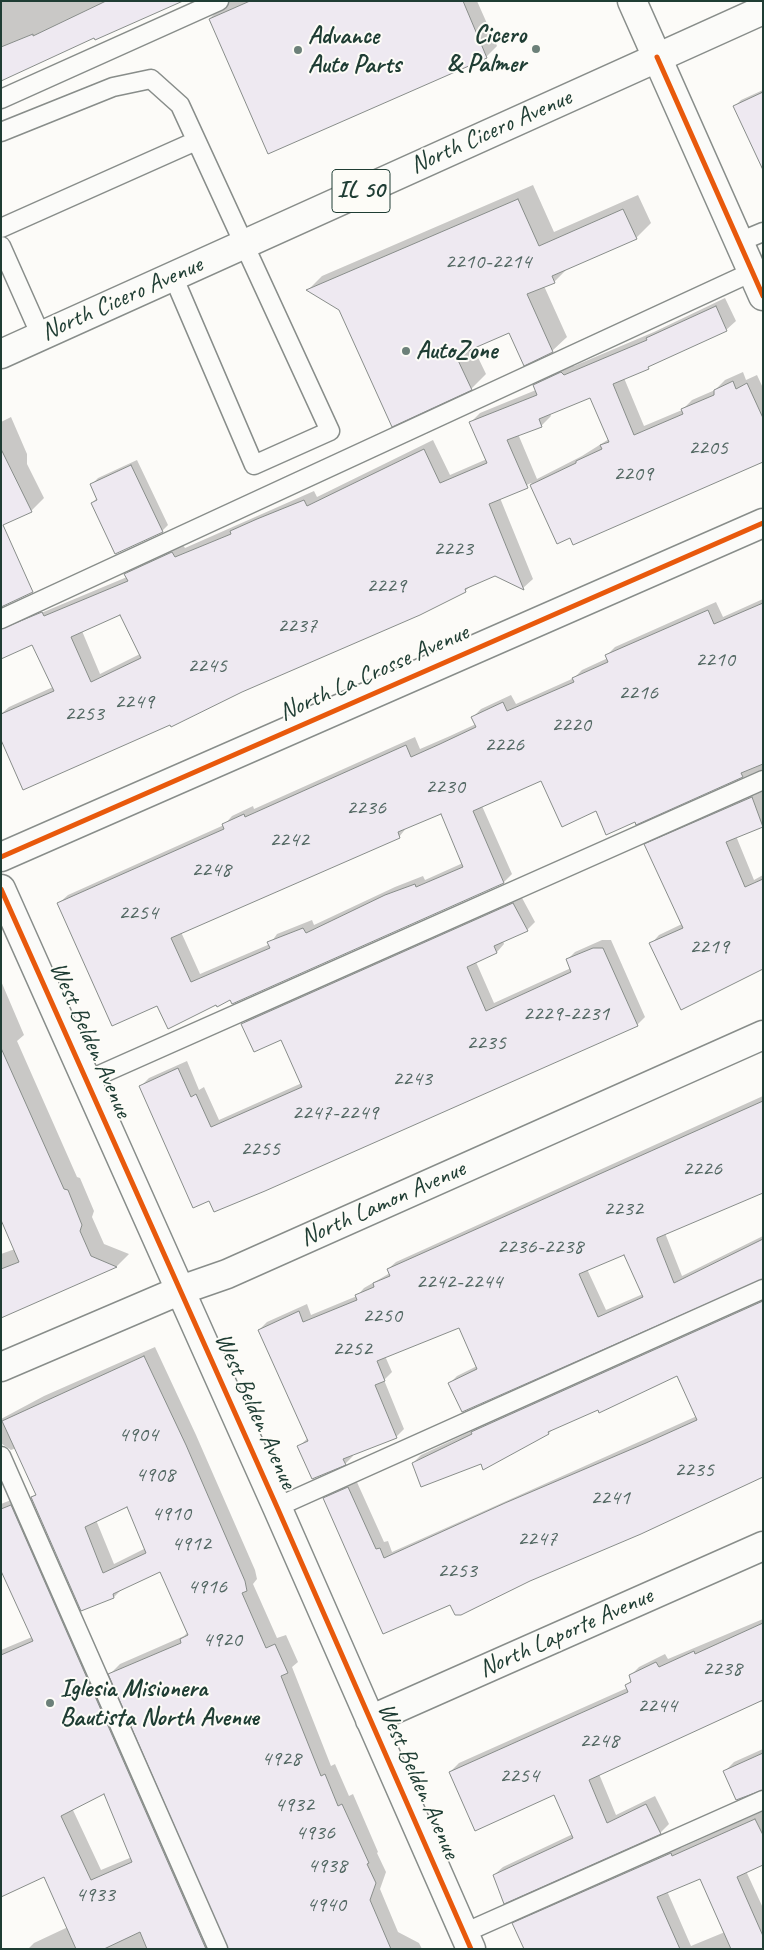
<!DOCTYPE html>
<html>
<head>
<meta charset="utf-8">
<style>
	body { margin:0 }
	#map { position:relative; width:764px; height:1950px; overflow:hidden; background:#fcfbf8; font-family:Caveat,sans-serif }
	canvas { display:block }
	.frame { position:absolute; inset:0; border:2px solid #1f3d34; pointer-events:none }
</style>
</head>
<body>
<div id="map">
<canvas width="764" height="1950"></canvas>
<div class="frame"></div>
</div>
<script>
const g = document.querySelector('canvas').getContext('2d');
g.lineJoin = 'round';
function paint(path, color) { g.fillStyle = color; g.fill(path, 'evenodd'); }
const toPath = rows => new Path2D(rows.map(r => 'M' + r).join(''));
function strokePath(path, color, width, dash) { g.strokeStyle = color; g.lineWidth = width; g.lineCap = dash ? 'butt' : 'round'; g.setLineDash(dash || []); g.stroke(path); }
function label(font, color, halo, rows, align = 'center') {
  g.font = font + ' Caveat,sans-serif'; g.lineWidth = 4; g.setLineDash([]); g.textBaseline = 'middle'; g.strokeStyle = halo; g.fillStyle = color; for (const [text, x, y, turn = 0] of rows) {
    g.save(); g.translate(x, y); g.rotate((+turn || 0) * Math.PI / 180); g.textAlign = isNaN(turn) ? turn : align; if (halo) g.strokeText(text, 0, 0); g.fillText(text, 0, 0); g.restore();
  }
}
paint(toPath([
	[1,1,180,1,95,36,1,80],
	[230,1,477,1,497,46,486,57,268,152,210,18],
	[763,90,763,167,735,106,741,100],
	[533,185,554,232,638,195,651,223,636,238,568,268,554,282,544,286,567,337,552,351,510,331,473,347,486,374,471,389,308,290,322,276],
	[725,298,736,321,726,330,624,378,644,426,682,410,692,400,715,390,725,380,743,372,746,380,757,375,763,388,763,461,558,542,531,483,500,498,533,579,523,588,495,575,472,585,465,591,171,723,1,714,9,707,53,687,34,616,127,577,126,574,135,564,182,543,185,548,314,491,317,497,433,440,450,475,487,459,471,422,480,413,536,390,534,385,544,376,571,363,574,366,654,332],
	[590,396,609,439,582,456,537,479,518,434,541,426,551,416,550,413],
	[121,614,140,654,100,674,82,631],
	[11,417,27,454,27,464,44,498,31,511,1,524,1,422],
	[137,460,168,525,162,531,92,503,98,497,92,484,98,478],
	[763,599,763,769,637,823,635,821,597,810,542,779,482,806,512,874,504,882,216,1003,158,1004,59,903,68,895,224,825,232,816,253,806,254,809,415,737,420,749,450,736,476,724,473,717,481,709,511,695,516,704,574,678,582,670,608,658,606,656,615,647,716,602,723,617],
	[441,812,463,863,425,880,423,876,395,887,314,925,312,920,277,934,270,944,200,974,181,932,399,837,407,827],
	[763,788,763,825,736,836,754,880,763,875,763,968,651,944,659,935,682,924,646,845,654,836],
	[521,896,535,922,527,930,503,941,504,944,497,952,476,962,494,1003,571,968,567,960,575,952,602,940,611,940,645,1017,637,1025,265,1190,141,1086,149,1078,187,1061,199,1090,204,1087,219,1120,302,1083,282,1039,243,1024,251,1016],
	[1,981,24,1035,17,1041,77,1177,80,1178,94,1211,92,1217,104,1244,129,1254,117,1266,1,1315,1,1254,15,1249,1,1217],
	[763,1096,763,1192,665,1233,682,1276,763,1236,763,1278,450,1383,457,1376,477,1366,460,1326,385,1356,392,1372,384,1380,404,1429,396,1437,352,1454,353,1456,345,1464,298,1447,308,1438,259,1330,267,1322,307,1304,311,1315,357,1296,364,1288,390,1273,388,1269,396,1262],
	[625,1254,643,1294,606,1310,587,1269],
	[763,1297,763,1476,383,1632,324,1498,332,1491,356,1480,384,1542,388,1541,392,1552,697,1416,678,1374,554,1428,549,1433,484,1468,481,1462,413,1463,421,1455,474,1430,480,1424],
	[155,1347,196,1435,255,1570,257,1579,253,1584,277,1638,286,1635,298,1662,292,1667,331,1766,335,1764,349,1796,353,1794,378,1852,377,1853,386,1872,380,1889,398,1932,419,1943,422,1949,28,1949,34,1943,68,1927,45,1876,1,1880,1,1650,32,1637,1,1568,1,1504,21,1496,223,1948,229,1949,110,1674,120,1664,184,1636,188,1632,161,1570,123,1588,114,1597,32,1497,37,1493,16,1448,11,1450,2,1444,1,1447,1,1419,44,1396],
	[127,1505,146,1548,114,1564,96,1520],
	[104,1792,132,1857,101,1870,72,1808],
	[763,1619,763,1704,761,1701,599,1774,616,1815,655,1796,669,1824,660,1833,494,1875,503,1867,573,1834,554,1793,450,1772,459,1763,627,1688,626,1686,632,1680,630,1676,639,1667,665,1654,668,1659],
	[763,1749,763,1787,725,1771,734,1762],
	[763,1811,763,1863,746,1871,763,1908,763,1949,607,1949,514,1923,523,1915,680,1845,681,1848],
	[700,1878,725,1932,691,1946,667,1891]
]), '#0003');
const building = toPath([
	[106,1,183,1,95,40,94,38,1,81,1,47,33,34,33,36,106,1],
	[250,1,463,1,487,58,268,154,209,19,250,1],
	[763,92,763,170,733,106,763,92],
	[518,199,539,246,623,209,637,239,552,276,555,283,527,294,553,352,524,366,509,333,456,356,472,390,392,427,339,310,306,290,518,199],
	[716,306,727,331,648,367,649,369,613,384,634,435,683,414,681,409,714,395,714,390,733,381,736,389,747,383,763,418,763,462,573,545,570,538,557,544,530,485,576,463,576,461,602,449,600,445,609,442,590,398,539,419,542,427,507,440,528,488,489,504,524,590,495,576,465,589,466,592,420,615,242,692,171,727,170,725,23,790,1,740,1,714,54,691,32,645,1,659,1,629,42,612,44,616,128,581,124,574,172,552,175,557,231,534,230,531,257,519,304,500,307,506,424,449,440,483,487,463,469,422,537,395,533,385,561,372,564,375,647,340,646,338,716,306],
	[120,615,141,658,91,682,71,637,120,615],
	[1,449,32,512,3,525,33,592,1,607,1,449],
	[131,465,163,532,115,554,91,503,97,500,90,484,131,465],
	[763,603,763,764,741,773,743,777,636,825,635,822,606,835,596,811,562,827,541,781,473,811,504,883,232,1004,230,1000,217,1007,216,1005,168,1029,157,1006,112,1026,57,903,224,829,222,824,244,814,245,817,406,745,411,757,440,744,476,727,471,717,503,702,507,711,574,682,572,678,608,662,605,655,708,610,714,624,763,603],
	[441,814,463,867,416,887,415,884,385,895,306,933,303,928,267,942,270,948,191,982,171,938,400,838,398,832,441,814],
	[752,797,763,827,726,842,745,887,763,879,763,969,681,1010,649,943,683,928,644,844,752,797],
	[513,903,528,931,494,946,497,953,467,967,486,1011,571,972,566,959,593,948,603,948,638,1026,265,1191,214,1212,209,1201,193,1208,139,1086,178,1068,191,1097,196,1094,211,1127,302,1087,281,1040,254,1052,241,1024,513,903],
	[1,1048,64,1189,68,1190,82,1225,80,1231,91,1256,117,1267,1,1318,1,1269,19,1262,1,1220,1,1048],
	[763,1101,763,1193,657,1238,657,1240,674,1283,763,1239,763,1279,462,1412,448,1383,477,1369,459,1328,377,1361,385,1381,375,1385,397,1438,343,1459,346,1465,312,1479,297,1446,308,1441,258,1330,299,1311,303,1322,357,1300,355,1295,374,1287,373,1283,390,1276,387,1269,763,1101],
	[624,1255,643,1297,598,1317,579,1274,624,1255],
	[763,1301,763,1477,641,1534,530,1581,461,1615,455,1615,450,1605,383,1634,323,1498,348,1487,376,1549,380,1548,384,1558,505,1503,646,1443,697,1420,677,1376,599,1413,598,1410,548,1432,549,1434,483,1470,481,1464,421,1487,412,1463,472,1434,471,1432,763,1301],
	[144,1356,186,1445,245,1581,247,1591,242,1593,266,1648,275,1644,288,1673,281,1676,321,1776,325,1774,338,1806,342,1804,369,1863,367,1864,376,1883,370,1900,391,1949,228,1949,108,1674,181,1643,180,1639,188,1635,160,1572,113,1594,114,1598,81,1611,31,1497,36,1495,2,1421,144,1356],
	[127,1507,146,1553,103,1573,85,1527,127,1507],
	[11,1505,206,1949,147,1949,140,1932,104,1949,76,1949,44,1877,1,1897,1,1655,33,1641,1,1571,1,1509,11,1505],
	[104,1794,132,1862,91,1880,61,1816,104,1794],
	[763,1623,763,1700,589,1780,607,1823,646,1804,661,1834,504,1904,493,1875,573,1838,554,1795,475,1831,449,1772,628,1692,625,1685,631,1682,629,1675,656,1662,659,1667,694,1651,695,1654,763,1623],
	[763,1753,763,1790,736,1800,723,1771,763,1753],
	[755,1819,763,1835,763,1865,737,1877,763,1936,763,1949,731,1949,700,1879,657,1897,680,1949,524,1949,512,1923,671,1853,672,1856,755,1819]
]);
paint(building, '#eee9f1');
strokePath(building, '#888d8a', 1);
const lane = toPath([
	[1,99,219,1],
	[1,132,113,87,151,79,180,105,330,431,254,465,173,276],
	[1,228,196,141],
	[739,242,763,232],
	[1,246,41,336],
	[1,619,752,272],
	[88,1080,763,780],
	[1,1456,218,1949],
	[277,1507,763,1289],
	[464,1933,763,1800]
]);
const street = toPath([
	[632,1,763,296],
	[1,857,763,523],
	[1,889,277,1507,471,1949],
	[1,1367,181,1290,227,1274,763,1035],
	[370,1720,763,1546]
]);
const primary = toPath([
	[1,354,763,10]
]);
strokePath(lane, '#888d8a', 21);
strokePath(street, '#888d8a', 31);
strokePath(primary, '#888d8a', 31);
strokePath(lane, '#fbfbf9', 18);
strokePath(street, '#fbfbf9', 28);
strokePath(primary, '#fbfbf9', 28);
strokePath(toPath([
	[657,57,763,296],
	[1,857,763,523],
	[1,889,277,1507,471,1949]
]), '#e8590c', 5);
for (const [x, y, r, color] of [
	[536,49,5,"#6c8079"],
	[298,50,5,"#6c8079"],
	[406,351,5,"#6c8079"],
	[50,1703,5,"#6c8079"]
]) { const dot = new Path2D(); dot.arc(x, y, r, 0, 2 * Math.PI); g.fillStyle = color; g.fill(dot); strokePath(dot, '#fdfcf7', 2); }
label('22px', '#536863', null, [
	["2210-2214",488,262],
	["2205",708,448],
	["2209",633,474],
	["2223",453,549],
	["2229",386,586],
	["2237",297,626],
	["2210",715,660],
	["2245",207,666],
	["2216",638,693],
	["2249",134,702],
	["2253",84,714],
	["2220",571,725],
	["2226",504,745],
	["2230",445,787],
	["2236",366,808],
	["2242",289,840],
	["2248",211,870],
	["2254",138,913],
	["2219",709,947],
	["2229-2231",566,1014],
	["2235",486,1043],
	["2243",412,1079],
	["2247-2249",335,1113],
	["2255",260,1149],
	["2226",702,1169],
	["2232",623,1209],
	["2236-2238",540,1247],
	["2242-2244",459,1282],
	["2250",382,1316],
	["2252",352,1349],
	["4904",138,1435],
	["2235",694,1470],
	["4908",155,1475],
	["2241",610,1498],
	["4910",171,1514],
	["2247",537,1539],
	["4912",191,1544],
	["2253",457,1571],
	["4916",207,1587],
	["4920",222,1640],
	["2238",722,1669],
	["2244",657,1706],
	["2248",599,1741],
	["4928",281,1759],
	["2254",519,1776],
	["4932",294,1805],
	["4936",315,1833],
	["4938",327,1866],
	["4933",95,1895],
	["4940",326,1905]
]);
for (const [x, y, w] of [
	[361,191,58]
]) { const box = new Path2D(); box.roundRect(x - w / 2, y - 21.5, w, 43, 4); g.fillStyle = '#fdfcf7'; g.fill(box); strokePath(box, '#1f3d34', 1); }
label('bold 24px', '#1f3d34', null, [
	["IL 50",361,191]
]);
label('bold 25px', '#1f3d34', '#fdfcf7', [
	["Cicero",526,35,"right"],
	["& Palmer",526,64,"right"],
	["Advance",308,36],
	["Auto Parts",308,65],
	["AutoZone",416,351],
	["Iglesia Misionera",60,1689],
	["Bautista North Avenue",60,1718]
], 'left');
label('25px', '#1f3d34', '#fdfcf7', [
	["North Cicero Avenue",491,132,-24],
	["North Cicero Avenue",122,299,-24],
	["North La Crosse Avenue",374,673,-24],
	["West Belden Avenue",90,1040,66],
	["North Lamon Avenue",383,1204,-24],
	["West Belden Avenue",255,1411,66],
	["North Laporte Avenue",566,1633,-24],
	["West Belden Avenue",418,1781,66]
]);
</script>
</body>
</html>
